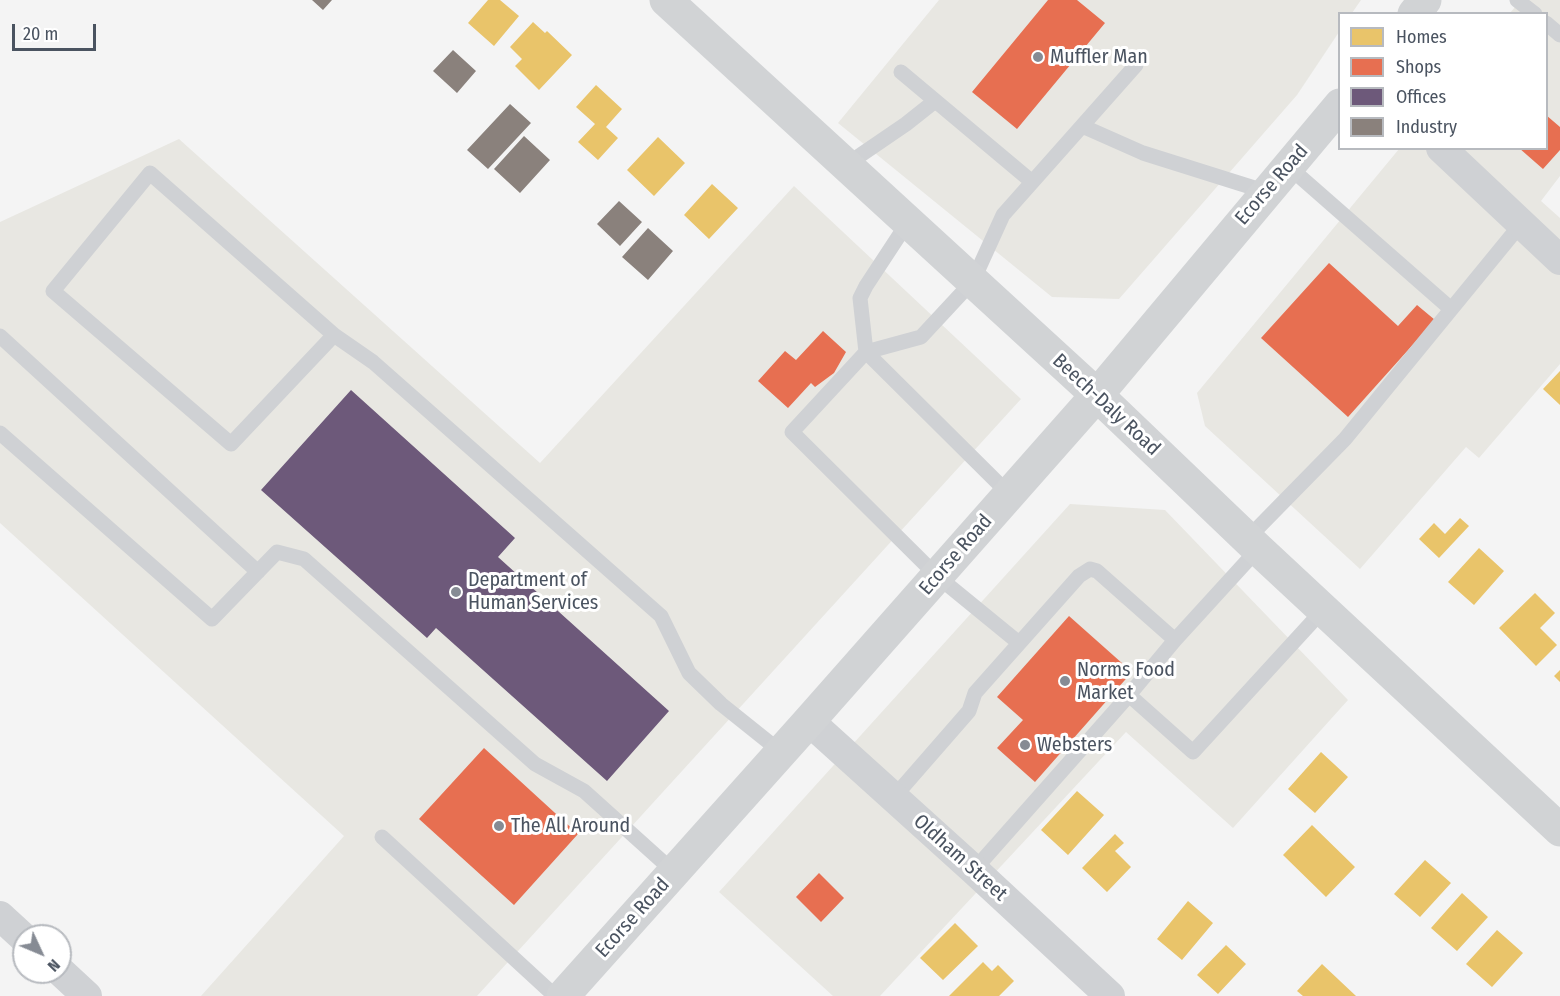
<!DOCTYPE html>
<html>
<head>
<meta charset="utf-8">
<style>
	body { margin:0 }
	#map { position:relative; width:1560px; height:996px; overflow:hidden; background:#f4f4f4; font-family:"Fira Sans Condensed",sans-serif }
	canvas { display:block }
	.legend { position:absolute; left:1338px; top:12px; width:210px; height:138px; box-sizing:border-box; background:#fff; border:2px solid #b7babf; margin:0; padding:8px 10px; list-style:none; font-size:18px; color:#4a5360 }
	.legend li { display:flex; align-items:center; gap:12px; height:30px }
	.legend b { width:30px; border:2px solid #b7babf }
	.north { position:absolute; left:12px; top:924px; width:60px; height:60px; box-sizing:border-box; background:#fff; border:2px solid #b7babf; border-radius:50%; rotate:134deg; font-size:16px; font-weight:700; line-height:24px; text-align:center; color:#4a5360 }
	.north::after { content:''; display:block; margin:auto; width:21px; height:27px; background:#868b94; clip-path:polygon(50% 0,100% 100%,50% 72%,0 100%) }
	.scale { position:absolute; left:12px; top:24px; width:84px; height:27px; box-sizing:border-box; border:3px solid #4a5360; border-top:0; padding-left:8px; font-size:18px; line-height:21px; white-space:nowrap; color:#4a5360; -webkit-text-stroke:4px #fff; paint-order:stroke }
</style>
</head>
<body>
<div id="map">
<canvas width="1560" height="996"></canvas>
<ul class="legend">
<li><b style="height:16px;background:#e9c46a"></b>Homes</li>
<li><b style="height:16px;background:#e76f51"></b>Shops</li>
<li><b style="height:16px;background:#6d597a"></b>Offices</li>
<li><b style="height:16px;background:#8a817c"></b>Industry</li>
</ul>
<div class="north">N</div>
<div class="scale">20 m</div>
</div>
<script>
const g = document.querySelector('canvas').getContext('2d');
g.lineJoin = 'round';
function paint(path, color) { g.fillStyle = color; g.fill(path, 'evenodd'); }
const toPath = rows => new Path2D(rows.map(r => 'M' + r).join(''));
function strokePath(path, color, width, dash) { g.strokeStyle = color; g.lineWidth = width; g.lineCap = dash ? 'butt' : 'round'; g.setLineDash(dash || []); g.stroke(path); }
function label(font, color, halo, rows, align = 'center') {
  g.font = font + ' "Fira Sans Condensed",sans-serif'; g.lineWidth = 6; g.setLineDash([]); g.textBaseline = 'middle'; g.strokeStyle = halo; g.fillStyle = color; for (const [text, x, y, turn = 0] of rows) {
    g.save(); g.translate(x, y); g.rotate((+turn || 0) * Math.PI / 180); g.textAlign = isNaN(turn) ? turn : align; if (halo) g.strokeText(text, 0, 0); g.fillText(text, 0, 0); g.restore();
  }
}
paint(toPath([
	[939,0,1361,0,1352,13,1340,14,1339,32,1297,95,1119,299,1052,297,838,123],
	[1521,0,1560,0,1560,176,1541,201,1560,218,1560,364,1479,458,1466,447,1360,569,1205,426,1197,393,1399,149,1546,148,1546,14,1510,13],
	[179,139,540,463,794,186,1021,399,477,996,201,996,344,836,0,523,0,222],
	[1070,504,1165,510,1348,700,1233,828,1126,732,880,996,833,996,719,892]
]), '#e8e7e2');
paint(toPath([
	[488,0,500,0,519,16,494,46,468,23],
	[533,22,545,33,547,31,572,55,539,90,515,66,522,59,510,47],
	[596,85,622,109,606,127,618,138,598,160,578,142,595,124,576,107],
	[658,137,685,163,654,196,627,170],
	[712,184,738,208,709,239,684,215],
	[1560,371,1560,405,1543,389],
	[1460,518,1469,526,1439,558,1419,539,1434,523,1445,534],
	[1479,548,1504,571,1474,605,1448,582],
	[1535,593,1555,613,1540,628,1557,645,1536,666,1499,628],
	[1560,670,1560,682,1554,676],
	[1321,752,1348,777,1315,813,1288,789],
	[1077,791,1104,815,1068,855,1041,830],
	[1312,825,1355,867,1326,897,1283,855],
	[1115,834,1124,843,1115,851,1131,867,1107,892,1082,868],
	[1425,860,1451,883,1420,917,1394,894],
	[1462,893,1488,917,1457,951,1431,928],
	[1188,901,1213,923,1182,960,1157,939],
	[955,923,978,946,943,980,920,958],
	[1497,930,1523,953,1492,987,1466,964],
	[1226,945,1246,964,1218,994,1197,975],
	[983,962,992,971,998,965,1014,981,999,996,949,996],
	[1322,964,1356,996,1303,996,1297,991]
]), '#e9c46a');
paint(toPath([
	[1048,0,1077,0,1105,23,1017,129,972,92],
	[1546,115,1560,127,1560,150,1543,169,1519,148,1546,148],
	[1329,263,1398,326,1417,305,1435,320,1348,417,1261,338],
	[823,331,846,352,834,373,815,387,811,383,788,408,758,381,785,351,796,360],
	[1069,616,1132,672,1035,782,997,748,1023,720,997,697],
	[484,748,578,834,514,905,419,819],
	[819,873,844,898,821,922,796,897]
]), '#e76f51');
paint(toPath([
	[351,390,515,538,498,557,669,711,607,781,436,628,427,638,261,490]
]), '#6d597a');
paint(toPath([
	[312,0,332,0,323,10],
	[453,50,476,71,457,93,433,71],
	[510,104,531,123,488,169,467,150],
	[524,136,550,160,520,193,494,169],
	[619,201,642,222,620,246,597,224],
	[648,228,673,251,648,280,622,257]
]), '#8a817c');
strokePath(toPath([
	[1517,0,1535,14],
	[1546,23,1560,35],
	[901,72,1031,181],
	[1082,126,1136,65],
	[846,165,906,124,935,101],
	[1289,167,1451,309],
	[908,222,866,286,860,298,866,352,921,337,973,281,1003,215,1082,126,1143,153,1267,192],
	[334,335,150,173,53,291,231,444,334,335,373,362,661,616,689,673,721,704,781,752],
	[0,336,258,572],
	[0,433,212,619,277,552,304,559,535,764,584,791,674,872],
	[1009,494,866,352,792,432,937,576,1019,643],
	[1247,539,1345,439,1521,224],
	[1129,695,1193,752,1323,610],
	[894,797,969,711,975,693,1079,576,1090,569,1097,571,1175,640],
	[382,837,555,996],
	[974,870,1129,695,1175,640,1258,549]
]), '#cfd1d4', 15);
strokePath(toPath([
	[1441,148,1560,260],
	[809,721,974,870,1110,996],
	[0,916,24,938],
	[60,971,87,996]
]), '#cfd1d4', 30);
strokePath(toPath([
	[666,0,1097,395,1258,549,1560,830],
	[1414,14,1425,0],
	[563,996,809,721,1097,395,1340,105]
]), '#d1d3d5', 33);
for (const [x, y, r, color] of [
	[1038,57,6,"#868b94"],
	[456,592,6,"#868b94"],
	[1065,681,6,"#868b94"],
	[1025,745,6,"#868b94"],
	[499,826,6,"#868b94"]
]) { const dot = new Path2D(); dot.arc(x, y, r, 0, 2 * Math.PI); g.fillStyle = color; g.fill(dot); strokePath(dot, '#fff', 2); }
label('20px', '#4a5360', '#fff', [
	["Muffler Man",1050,57],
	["Department of",468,580],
	["Human Services",468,603],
	["Norms Food",1077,670],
	["Market",1077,693],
	["Websters",1037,745],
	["The All Around",511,826]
], 'left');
label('20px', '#4a5360', '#fff', [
	["Ecorse Road",1272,185,-49],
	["Beech-Daly Road",1106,405,43],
	["Ecorse Road",956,555,-49],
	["Oldham Street",960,858,42],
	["Ecorse Road",633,918,-48]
]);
</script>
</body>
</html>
